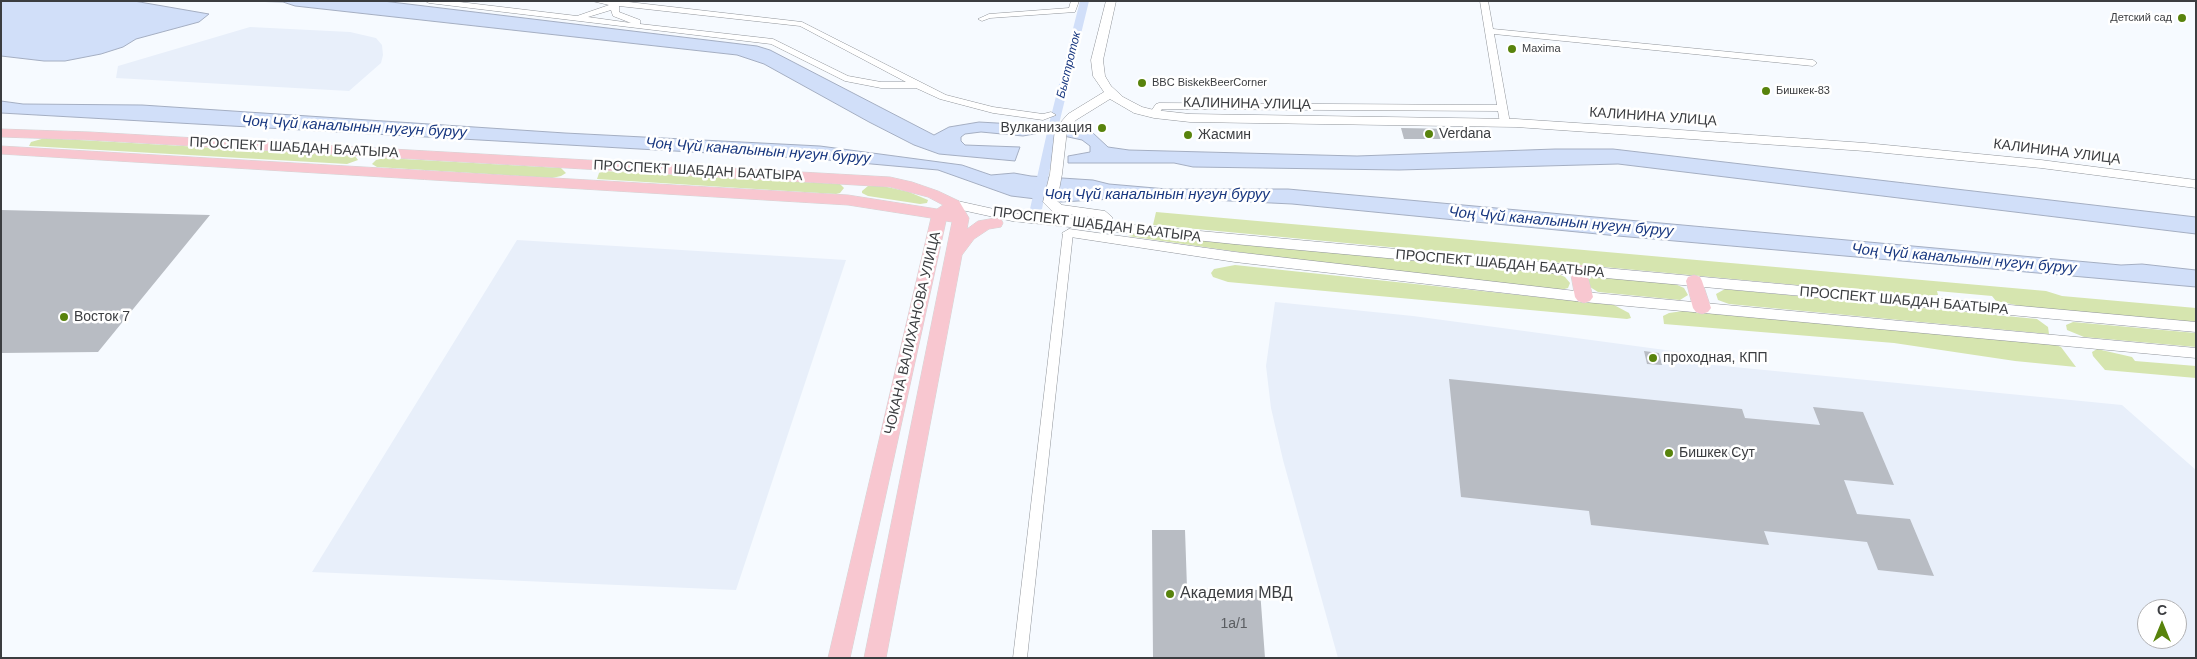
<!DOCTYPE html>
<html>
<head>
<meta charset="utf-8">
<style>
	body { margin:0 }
	#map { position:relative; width:2197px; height:659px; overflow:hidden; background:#f6faff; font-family:Helvetica,sans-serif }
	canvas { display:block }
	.frame { position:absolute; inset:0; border:2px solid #3b3d40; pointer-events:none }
	.north { position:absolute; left:2137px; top:599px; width:50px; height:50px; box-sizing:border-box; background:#fff; border:1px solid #b1b1b3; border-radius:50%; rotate:0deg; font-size:14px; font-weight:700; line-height:20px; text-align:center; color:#3b3d40 }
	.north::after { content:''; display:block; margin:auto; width:18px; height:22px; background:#58830c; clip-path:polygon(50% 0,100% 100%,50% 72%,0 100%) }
</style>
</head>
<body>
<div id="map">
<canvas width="2197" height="659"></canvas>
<div class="frame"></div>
<div class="north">С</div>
</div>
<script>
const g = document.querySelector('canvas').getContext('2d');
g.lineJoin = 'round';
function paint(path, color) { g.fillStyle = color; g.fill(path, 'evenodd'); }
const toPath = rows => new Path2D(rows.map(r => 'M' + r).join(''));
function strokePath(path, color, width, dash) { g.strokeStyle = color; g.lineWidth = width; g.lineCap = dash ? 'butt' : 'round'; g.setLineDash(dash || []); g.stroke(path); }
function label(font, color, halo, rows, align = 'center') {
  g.font = font + ' Helvetica,sans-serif'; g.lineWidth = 5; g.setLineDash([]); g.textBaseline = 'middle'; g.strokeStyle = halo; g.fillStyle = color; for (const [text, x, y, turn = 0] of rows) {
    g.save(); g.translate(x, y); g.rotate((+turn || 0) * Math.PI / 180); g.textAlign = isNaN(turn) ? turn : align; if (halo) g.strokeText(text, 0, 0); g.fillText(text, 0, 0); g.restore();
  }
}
paint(toPath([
	[250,27,350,32,376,38,382,45,383,55,381,63,349,91,116,78,118,66],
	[517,240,846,260,736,590,312,572],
	[1275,302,1413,316,1680,352,1683,362,2122,405,2196,470,2196,658,1338,658,1283,460,1271,408,1266,366],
	[2147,609,2177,609,2177,639,2147,639]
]), '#e8effa');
paint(toPath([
	[45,138,355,156,358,160,347,164,29,146,31,142],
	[385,158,561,168,566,173,561,176,552,178,377,167,372,164,376,160],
	[603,171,840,184,844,188,840,193,836,194,597,179,599,173],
	[868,186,883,186,909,192,928,200,927,203,920,204,868,196,862,193,862,191],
	[1156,212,2046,291,2062,296,2196,308,2196,322,2031,308,1996,301,1992,296,1937,291,1938,295,1915,296,1153,225],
	[1132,234,1556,273,1565,277,1570,283,1568,288,1561,290,1301,261,1128,236],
	[1235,265,1614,305,1629,313,1631,318,1627,319,1228,282,1213,277,1211,273,1214,269],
	[1594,276,1675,284,1684,288,1688,295,1680,300,1598,292,1590,287,1588,280],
	[1725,289,2037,319,2048,327,2049,334,1729,304,1718,300,1716,294],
	[1683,311,2056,345,2061,347,2076,367,2015,361,1894,343,1664,324,1663,316,1669,313],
	[2073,322,2196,333,2196,347,2084,337,2067,330,2066,325],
	[2097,349,2132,357,2135,361,2196,366,2196,378,2105,370,2093,356,2092,352]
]), '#d6e5af');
const water = toPath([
	[1,1,134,1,209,14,199,22,136,39,123,47,101,54,65,61,44,61,1,56,1,1],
	[247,1,383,1,757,46,770,50,934,135,949,127,979,122,1032,125,1045,130,1093,133,1108,147,1129,150,1357,156,1555,149,1613,149,2196,217,2196,234,1618,164,1399,170,1193,167,1174,163,1068,163,1068,156,1090,152,1090,146,1082,140,1045,132,1023,136,981,132,965,134,961,137,961,141,965,145,1020,147,1015,161,939,154,914,145,869,122,764,64,737,55,295,6,283,2,247,1],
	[1,101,23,104,142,105,565,133,820,146,962,165,991,175,1014,173,1031,176,1093,180,1109,184,1167,189,1288,189,2121,265,2142,264,2196,270,2196,287,1618,236,1292,204,1147,197,1061,202,1011,196,938,170,816,159,1,113,1,101]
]);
paint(water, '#d1dff9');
strokePath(water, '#a4aec2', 1);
strokePath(toPath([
	[1047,131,1053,128]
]), '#a4aec2', 3);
paint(toPath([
	[1080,1,1089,1,1058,128,1042,209,1036,212,1030,209,1048,128,1080,1]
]), '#d1dff9');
paint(toPath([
	[1401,128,1453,129,1457,139,1404,139],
	[1,210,210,215,98,352,1,353],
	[1644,351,1659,353,1662,365,1647,364],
	[1449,379,1742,409,1745,418,1820,425,1813,407,1863,412,1894,485,1844,480,1857,514,1910,519,1934,576,1878,570,1867,542,1764,531,1769,545,1591,525,1589,511,1461,497],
	[1152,530,1185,530,1187,588,1260,590,1265,658,1153,658]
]), '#b8bcc3');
const street = toPath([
	[425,1,451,1,577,16,609,5,592,1,620,1,802,22,946,95,993,107,1043,114,1051,112,1056,115,1043,120,993,113,940,99,916,88,881,88,845,81,771,44,429,3,425,1],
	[619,6,800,26,906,82,881,82,848,76,773,39,640,24,640,20,619,12,619,6],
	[611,10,613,16,631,23,588,17,611,10],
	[1071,1,1079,1,1075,12,990,18,982,21,978,19,989,14,1069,8,1071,1],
	[1480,1,1488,1,1493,29,1813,60,1817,63,1813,66,1494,34,1510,123,1505,126,1500,123,1498,111,1162,109,1157,116,1154,117,1149,114,1156,104,1159,103,1497,105,1480,1],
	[1068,230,1073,233,1027,658,1013,658,1063,233,1068,230]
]);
const secondary = toPath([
	[1106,1,1116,1,1103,60,1105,76,1111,86,1123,97,1142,107,1154,110,1190,114,1516,119,1652,128,1865,143,2041,160,2196,180,2196,188,2041,168,1865,151,1516,127,1190,122,1154,118,1134,113,1110,99,1076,120,1067,130,1062,174,1057,201,1062,205,1105,211,1112,217,1112,223,2196,322,2196,332,1234,244,1012,221,948,207,946,204,953,200,1012,213,1099,222,1097,218,1053,212,1043,202,1050,174,1055,129,1068,114,1104,92,1093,76,1091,60,1106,1],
	[1069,229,1235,252,1584,292,2196,348,2196,358,1584,302,1235,262,1064,236,1062,233,1069,229]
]);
const primary = toPath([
	[1,129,90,132,890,177,912,182,938,191,959,201,969,218,967,229,978,221,995,218,1001,219,1003,223,1001,227,989,229,974,239,962,255,886,658,864,658,952,222,946,221,850,658,828,658,931,218,848,205,1,154,1,146,848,195,937,209,943,205,928,197,890,187,90,140,1,137,1,129],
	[1578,265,1584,266,1586,270,1593,297,1590,301,1584,303,1578,301,1575,297,1570,270,1572,266,1578,265],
	[1694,275,1700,277,1702,281,1711,308,1708,312,1702,314,1696,312,1693,308,1686,281,1688,277,1694,275]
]);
strokePath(street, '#90949a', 1);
strokePath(secondary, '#90949a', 1);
strokePath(primary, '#d4d4d5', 1);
paint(street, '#fff');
paint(secondary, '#fff');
paint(primary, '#f8c7d0');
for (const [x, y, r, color] of [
	[2182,18,5,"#58830c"],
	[1512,49,5,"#58830c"],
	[1142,83,5,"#58830c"],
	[1766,91,5,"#58830c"],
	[1102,128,5,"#58830c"],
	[1429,134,5,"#58830c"],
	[1188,135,5,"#58830c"],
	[64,317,5,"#58830c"],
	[1653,358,5,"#58830c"],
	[1669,453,5,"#58830c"],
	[1170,594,5,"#58830c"]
]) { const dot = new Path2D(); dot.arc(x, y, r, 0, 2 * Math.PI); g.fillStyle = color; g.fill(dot); strokePath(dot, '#fff', 2); }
label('11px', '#3b3d40', '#fff', [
	["Детский сад",2172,18,"right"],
	["Maxima",1522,49],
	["BBC BiskekBeerCorner",1152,83],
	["Бишкек-83",1776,91]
], 'left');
label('italic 12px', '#193880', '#fff', [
	["Быстроток",1069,65,-76]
]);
label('14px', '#3b3d40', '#fff', [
	["КАЛИНИНА УЛИЦА",1247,104,1],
	["КАЛИНИНА УЛИЦА",1653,117,4],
	["ПРОСПЕКТ ШАБДАН БААТЫРА",294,148,3],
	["КАЛИНИНА УЛИЦА",2057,152,7],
	["ПРОСПЕКТ ШАБДАН БААТЫРА",698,171,3],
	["ПРОСПЕКТ ШАБДАН БААТЫРА",1097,225,7],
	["ПРОСПЕКТ ШАБДАН БААТЫРА",1500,264,5],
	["ПРОСПЕКТ ШАБДАН БААТЫРА",1904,301,5],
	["ЧОКАНА ВАЛИХАНОВА УЛИЦА",913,333,-77]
]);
label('14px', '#3b3d40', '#fff', [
	["Вулканизация",1092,128,"right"],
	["Verdana",1439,134],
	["Жасмин",1198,135],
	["Восток 7",74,317],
	["проходная, КПП",1663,358],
	["Бишкек Сут",1679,453]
], 'left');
label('14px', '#5a5d61', null, [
	["1а/1",1234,624]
]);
label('italic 15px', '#193880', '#fff', [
	["Чоң Чүй каналынын нугун буруу",354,127,3],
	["Чоң Чүй каналынын нугун буруу",758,151,4],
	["Чоң Чүй каналынын нугун буруу",1157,195],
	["Чоң Чүй каналынын нугун буруу",1561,222,5],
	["Чоң Чүй каналынын нугун буруу",1964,259,5]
]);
label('16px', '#3b3d40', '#fff', [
	["Академия МВД",1180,594]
], 'left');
</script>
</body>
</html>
